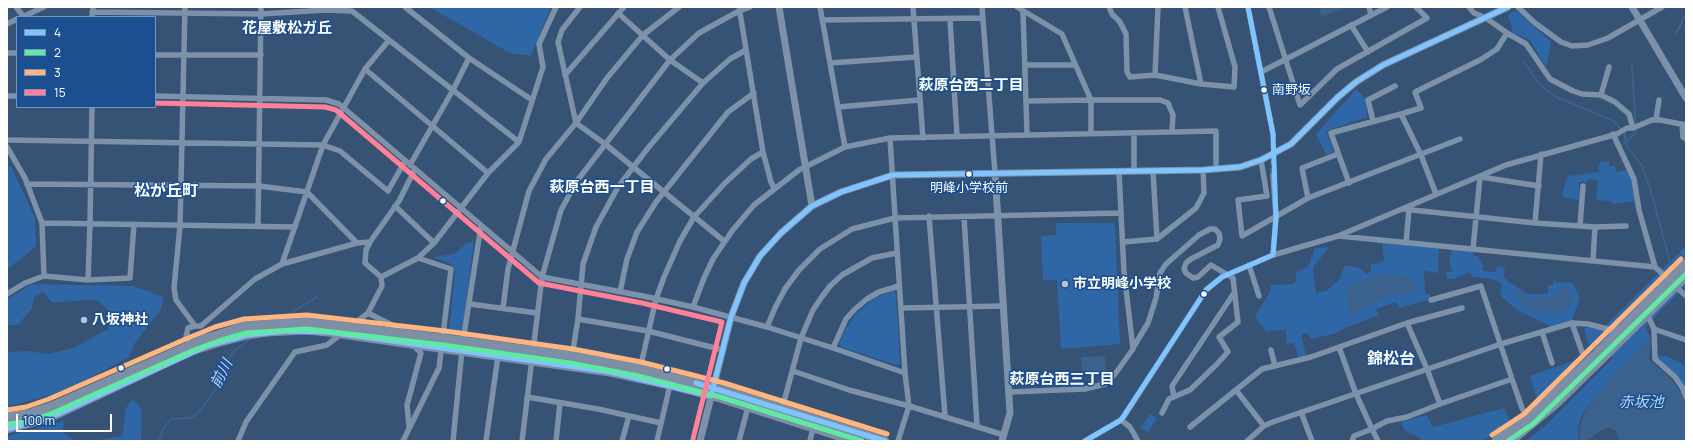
<!DOCTYPE html>
<html>
<head>
<meta charset="utf-8">
<style>
	body { margin:0 }
	#map { position:relative; width:1693px; height:448px; overflow:hidden; background:#365274; font-family:Manrope,sans-serif }
	canvas { display:block }
	.frame { position:absolute; inset:0; border:8px solid #fff; pointer-events:none }
	.legend { position:absolute; left:16px; top:16px; width:140px; height:92px; box-sizing:border-box; background:#1b4f8f; border:1px solid #7695bc; margin:0; padding:5px 7px; list-style:none; font-size:12px; color:#fff }
	.legend li { display:flex; align-items:center; gap:8px; height:20px }
	.legend b { width:20px; border:1px solid #7695bc }
	.scale { position:absolute; left:16px; top:414px; width:96px; height:18px; box-sizing:border-box; border:2px solid #fff; border-top:0; padding-left:5px; font-size:12px; line-height:14px; white-space:nowrap; color:#fff; -webkit-text-stroke:3px #1b4f8f; paint-order:stroke }
</style>
</head>
<body>
<div id="map">
<canvas width="1693" height="448"></canvas>
<div class="frame"></div>
<ul class="legend">
<li><b style="height:5px;background:#80c4ff"></b>4</li>
<li><b style="height:5px;background:#60e9a3"></b>2</li>
<li><b style="height:5px;background:#ffb580"></b>3</li>
<li><b style="height:5px;background:#ff8098"></b>15</li>
</ul>
<div class="scale">100 m</div>
</div>
<script>
const g = document.querySelector('canvas').getContext('2d');
g.lineJoin = 'round';
function paint(path, color) { g.fillStyle = color; g.fill(path, 'evenodd'); }
const toPath = rows => new Path2D(rows.map(r => 'M' + r).join(''));
function strokePath(path, color, width, dash) { g.strokeStyle = color; g.lineWidth = width; g.lineCap = dash ? 'butt' : 'round'; g.setLineDash(dash || []); g.stroke(path); }
function label(font, color, halo, rows, align = 'center') {
  g.font = font + ' Manrope,"Noto Sans JP",sans-serif'; g.lineWidth = 3; g.setLineDash([]); g.textBaseline = 'middle'; g.strokeStyle = halo; g.fillStyle = color; for (const [text, x, y, turn = 0] of rows) {
    g.save(); g.translate(x, y); g.rotate((+turn || 0) * Math.PI / 180); g.textAlign = isNaN(turn) ? turn : align; if (halo) g.strokeText(text, 0, 0); g.fillText(text, 0, 0); g.restore();
  }
}
paint(toPath([
	[429,7,551,7,531,56,510,53],
	[1516,10,1551,42,1546,67,1529,39,1513,33,1511,23,1507,15],
	[1356,89,1366,99,1367,117,1326,131,1334,152,1326,155,1316,134],
	[1609,161,1609,166,1615,166,1616,172,1627,170,1633,182,1636,201,1613,204,1611,201,1596,200,1598,181,1590,179,1586,182,1579,182,1579,200,1562,197,1565,183,1568,176,1599,172,1598,165,1600,164,1600,162],
	[11,166,35,218,36,245,29,253,7,269,7,167],
	[1056,223,1115,223,1120,344,1061,349,1057,280,1043,280,1041,236,1056,235],
	[474,241,462,334,449,331,455,273,454,267,449,263,432,257,454,254,467,243],
	[1382,243,1439,248,1438,273,1424,271,1425,294,1429,294,1432,299,1399,308,1396,302,1376,309,1379,315,1345,328,1337,333,1311,339,1308,334,1304,333,1301,336,1306,355,1298,357,1294,343,1286,344,1286,330,1266,331,1255,317,1271,290,1269,285,1292,284,1296,281,1296,272,1308,267,1315,248,1329,247,1313,268,1316,293,1326,291,1339,280,1345,265,1360,268,1367,274,1371,271,1371,264,1379,263,1384,260],
	[1686,246,1686,286,1645,327,1650,337,1591,402,1582,415,1578,426,1578,441,1526,441,1546,425,1613,358,1588,343,1584,329,1588,327,1601,330],
	[1452,248,1473,249,1474,256,1478,256,1483,265,1483,271,1496,272,1497,266,1505,267,1504,276,1506,280,1528,294,1547,294,1549,285,1553,285,1554,280,1557,282,1573,283,1580,298,1572,320,1552,327,1517,310,1502,297,1500,293,1502,286,1499,282,1493,279,1473,277,1469,272,1455,279,1447,279,1446,272,1452,272,1449,260],
	[31,284,133,286,164,297,161,309,135,343,128,358,90,378,53,394,7,407,7,352,27,351,48,354,73,348,108,329,110,313,99,301,86,300,52,303,43,292,35,296,32,308,19,324,7,326,7,300],
	[894,291,896,294,900,364,896,365,841,347,839,343,845,330,857,313,876,297],
	[1655,354,1663,357,1665,355,1686,366,1686,395,1683,387,1656,359],
	[1575,360,1576,362,1537,399,1530,376],
	[133,399,142,410,141,441,7,441,7,436,64,421,62,432,74,440,98,440,122,436,126,408],
	[1504,408,1511,422,1482,441,1422,441,1420,438,1404,430,1401,422,1427,415,1433,427],
	[1150,414,1157,418,1148,432,1141,428]
]), '#2f66a5');
paint(toPath([
	[1319,7,1348,7,1321,17],
	[1391,273,1412,278,1415,294,1388,295,1350,316,1346,288,1371,277],
	[1559,287,1567,288,1574,297,1568,308,1557,314,1526,309,1515,291,1533,300,1557,295],
	[1650,337,1651,344,1649,359,1672,380,1679,389,1686,404,1686,441,1621,441,1618,438,1616,431,1611,428,1606,428,1585,441,1579,441,1580,426,1584,414,1592,401],
	[1105,356,1106,371,1082,372,1081,357]
]), '#3b618d');
strokePath(toPath([
	[1676,34,1686,14],
	[1524,61,1539,84,1549,92,1556,97,1612,120,1625,132,1625,143,1642,166,1650,188,1670,262,1677,268],
	[1625,143,1636,132,1632,66],
	[277,321,317,297],
	[159,441,163,429,171,419,191,418,200,411,216,388,229,358,234,351,250,339]
]), '#3b618d', 2);
strokePath(toPath([
	[1273,134,1273,175]
]), '#546c89', 5.5, [5.5, 3]);
strokePath(toPath([
	[16,7,23,16],
	[185,7,180,226,174,288,176,300,195,326],
	[405,7,469,58,532,100],
	[679,7,643,35,607,78,576,123,605,144,724,241],
	[739,7,763,152,771,182,774,188],
	[820,7,845,147],
	[913,7,923,138],
	[982,7,995,173],
	[1017,7,1062,34,1091,100,1160,100,1168,103,1173,115,1172,132,1216,131,1216,169],
	[1109,7,1112,14,1120,22,1126,34,1127,72,1130,77,1155,75,1201,84,1234,87,1235,67,1218,7],
	[1185,7,1201,84],
	[1248,7,1273,134],
	[1269,7,1300,105,1337,69,1427,18,1416,7],
	[1369,7,1371,15],
	[1469,7,1474,13,1486,18,1507,33,1526,44,1550,79,1573,91,1582,94,1601,95,1615,102,1629,114,1633,128],
	[1518,7,1535,23,1561,42,1572,46,1588,45,1608,38,1662,7],
	[1023,11,1027,134],
	[92,12,261,14,326,10,352,11,519,142],
	[618,13,670,60,703,83],
	[22,17,44,7],
	[92,17,93,7],
	[950,19,957,136],
	[822,20,983,18],
	[7,24,17,19],
	[1351,25,1368,52],
	[7,53,17,53],
	[155,55,261,55],
	[830,63,916,57],
	[1025,65,1075,65],
	[365,69,488,173],
	[1261,72,1387,7],
	[565,75,624,7],
	[1155,75,1158,7],
	[1601,95,1609,67],
	[7,96,17,96],
	[155,96,326,100,339,104,542,277,643,296,693,307,767,327,833,348,905,373,909,406,1004,435],
	[1027,101,1091,100,1091,133],
	[838,107,919,100],
	[1401,114,1421,155,1436,194],
	[1656,120,1659,100],
	[1373,121,1368,100,1395,86],
	[1682,124,1683,137,1686,139],
	[1134,133,1134,171],
	[1613,134,1634,179,1639,210,1655,267],
	[890,138,905,373],
	[7,140,323,145,340,151,388,191,405,161],
	[7,147,25,178,42,223,44,276,88,280,90,223,92,107],
	[1261,160,1267,196,1238,200,1242,236,1308,198,1460,139],
	[410,165,453,90,469,58],
	[1119,171,1121,213],
	[1153,171,1157,239],
	[1481,177,1539,186],
	[1349,183,1331,133,1401,114,1421,108,1415,92,1480,60,1497,49,1507,33],
	[27,184,259,186,307,192,357,243],
	[1308,198,1302,168,1338,154],
	[395,206,434,243,488,173,519,142,543,67,539,44,556,7],
	[1403,209,1535,223,1595,227,1626,226],
	[929,216,945,416],
	[964,217,977,426],
	[42,223,295,227],
	[1535,223,1541,154],
	[258,225,261,7],
	[1580,226,1583,186],
	[1339,236,1655,267,1668,279],
	[1123,242,1157,239,1196,208,1204,193,1203,170],
	[1406,243,1409,209],
	[1473,249,1480,177],
	[1273,255,1276,217,1273,175],
	[418,258,434,243],
	[1593,260,1595,227],
	[282,264,357,243,370,242],
	[1249,265,1259,296],
	[88,280,130,278,134,224],
	[1674,285,1686,296],
	[620,292,627,259,637,232,656,202,728,112,754,93],
	[7,294,25,283,44,276],
	[1431,300,1481,286,1512,379,1522,408,1529,421],
	[470,304,537,313],
	[693,307,704,278,713,259,732,231,754,205,799,170,845,147,890,138,1172,132],
	[503,308,508,269,529,191,546,159,576,123,558,42,562,30,580,7],
	[901,308,1004,306],
	[368,313,382,286,381,277],
	[1644,315,1649,318,1654,329,1655,359,1675,377,1682,387,1686,397],
	[578,319,583,264,596,227,618,187,648,148,703,83,730,59,746,50],
	[1407,323,1427,369,1440,404,1512,379],
	[1572,323,1582,352],
	[350,327,368,313,396,327,402,333],
	[767,327,775,308,785,289,799,270,820,249,852,229,895,218,1121,213,1124,272,1133,349,1115,374,1105,384,1085,389,1009,392],
	[1654,329,1686,340],
	[1542,332,1552,363],
	[463,341,481,226],
	[192,346,186,337,188,328,195,326,201,326,255,279,282,264,323,145,365,69,389,40],
	[1339,347,1356,394,1372,429,1387,421,1407,417,1440,404],
	[833,348,846,319,855,309,867,299,879,292,899,286],
	[1133,348,1148,323,1156,298,1160,273,1166,264,1199,235,1210,229,1215,229,1219,233,1220,239,1218,245,1191,259,1186,263,1184,269,1186,273,1193,278,1198,277,1211,265,1233,278,1238,322,1219,337,1228,352,1216,365,1190,390,1169,399,1162,413],
	[1271,350,1275,366],
	[572,356,578,319,648,331,723,350],
	[640,369,656,299,664,277,680,241,694,217,725,183,751,159,763,152],
	[793,371,849,390,909,406,898,441],
	[1236,390,1264,426],
	[527,397,598,409,661,423],
	[1174,397,1172,386,1234,293],
	[782,409,801,338,813,310,821,298,830,286,842,275,872,258,897,253],
	[1301,412,1312,441],
	[1121,420,1130,427,1138,441],
	[409,427,407,405,421,353,413,345],
	[1190,427,1262,369,1311,357,1407,323,1462,308],
	[238,441,246,422,295,352,327,345,342,333],
	[403,441,439,368,451,269,418,258,381,277,365,263,366,250,370,242,399,201,415,169],
	[453,441,462,350],
	[486,441,498,356],
	[522,441,542,277,561,210,577,181,670,60,699,33,739,11,750,7],
	[556,441,560,403],
	[622,441,629,416],
	[657,441,670,385],
	[739,441,748,407],
	[810,441,813,428],
	[1085,441,1121,420,1125,415,1206,290,1222,277,1273,255,1338,236,1506,165,1617,134,1627,128,1633,128,1652,120,1660,120,1686,125],
	[1247,441,1264,426,1270,423,1501,344,1572,323,1588,324,1615,331,1619,328],
	[1352,441,1354,436,1372,429,1378,441]
]), '#7d92a8', 5.5);
strokePath(toPath([
	[779,7,812,206],
	[1632,7,1686,98],
	[995,173,1010,413,1002,441],
	[700,441,731,317,744,283,760,256,781,233,812,206,841,192,893,175,1203,170,1240,167,1261,160,1291,144,1338,97,1356,82,1383,65,1508,7]
]), '#7d92a8', 7);
strokePath(toPath([
	[441,338,572,356,640,369,722,390,885,441],
	[439,348,610,372,670,385,720,398,854,441],
	[7,417,28,414,52,406,204,339],
	[7,429,49,418,194,350],
	[1496,441,1528,419,1598,352],
	[1511,441,1557,403,1605,356]
]), '#7d8ea7', 9);
strokePath(toPath([
	[204,339,245,326,307,322,441,338],
	[194,350,220,342,247,335,267,332,306,330,328,332,439,348],
	[1598,352,1686,264],
	[1605,356,1686,276]
]), '#7d8ea7', 9);
strokePath(toPath([
	[696,383,885,441],
	[7,429,49,418,207,346,247,335,287,331,328,332,610,372,711,396,731,317,744,283,760,256,781,233,812,206,841,192,893,175,1203,170,1240,167,1261,160,1291,144,1338,97,1356,82,1383,65,1508,7],
	[1085,441,1121,420,1206,290,1222,277,1273,255,1276,217,1273,134,1248,7]
]), '#80c4ff', 5);
strokePath(toPath([
	[8,424,30,421,55,412,194,350,219,341,246,333,307,329,443,345,571,363,638,376,720,397,862,441],
	[1508,441,1533,424,1686,274]
]), '#60e9a3', 5);
strokePath(toPath([
	[7,410,26,407,49,399,188,338,215,327,244,319,307,315,445,331,573,349,641,362,724,383,887,434],
	[1492,435,1524,414,1681,259]
]), '#ffb580', 5);
strokePath(toPath([
	[155,103,325,107,336,110,539,283,642,303,722,322,693,439]
]), '#ff8098', 5);
for (const [x, y, r, color] of [
	[1264,90,3.5,"#fff"],
	[969,174,3.5,"#fff"],
	[443,201,3.5,"#fff"],
	[1065,284,4,"#b9c2ce"],
	[1204,294,3.5,"#fff"],
	[84,320,4,"#b9c2ce"],
	[121,368,3.5,"#fff"],
	[667,369,3.5,"#fff"]
]) { const dot = new Path2D(); dot.arc(x, y, r, 0, 2 * Math.PI); g.fillStyle = color; g.fill(dot); strokePath(dot, '#1b4f8f', 1.5); }
label('13px', '#fff', '#1b4f8f', [
	["南野坂",1272,90],
	["明峰小学校前",969,188,"center"]
], 'left');
label('bold 14px', '#fff', '#1b4f8f', [
	["市立明峰小学校",1073,284],
	["八坂神社",92,320]
], 'left');
label('bold 15px', '#fff', '#1b4f8f', [
	["花屋敷松ガ丘",287,29],
	["萩原台西二丁目",971,86],
	["萩原台西一丁目",602,188],
	["萩原台西三丁目",1062,380]
]);
label('italic 15px', '#b5d3f5', '#1b4f8f', [
	["前川",222,374,-63],
	["赤坂池",1641,403]
]);
label('bold 16px', '#fff', '#1b4f8f', [
	["松が丘町",166,192],
	["錦松台",1391,360]
]);
</script>
</body>
</html>
